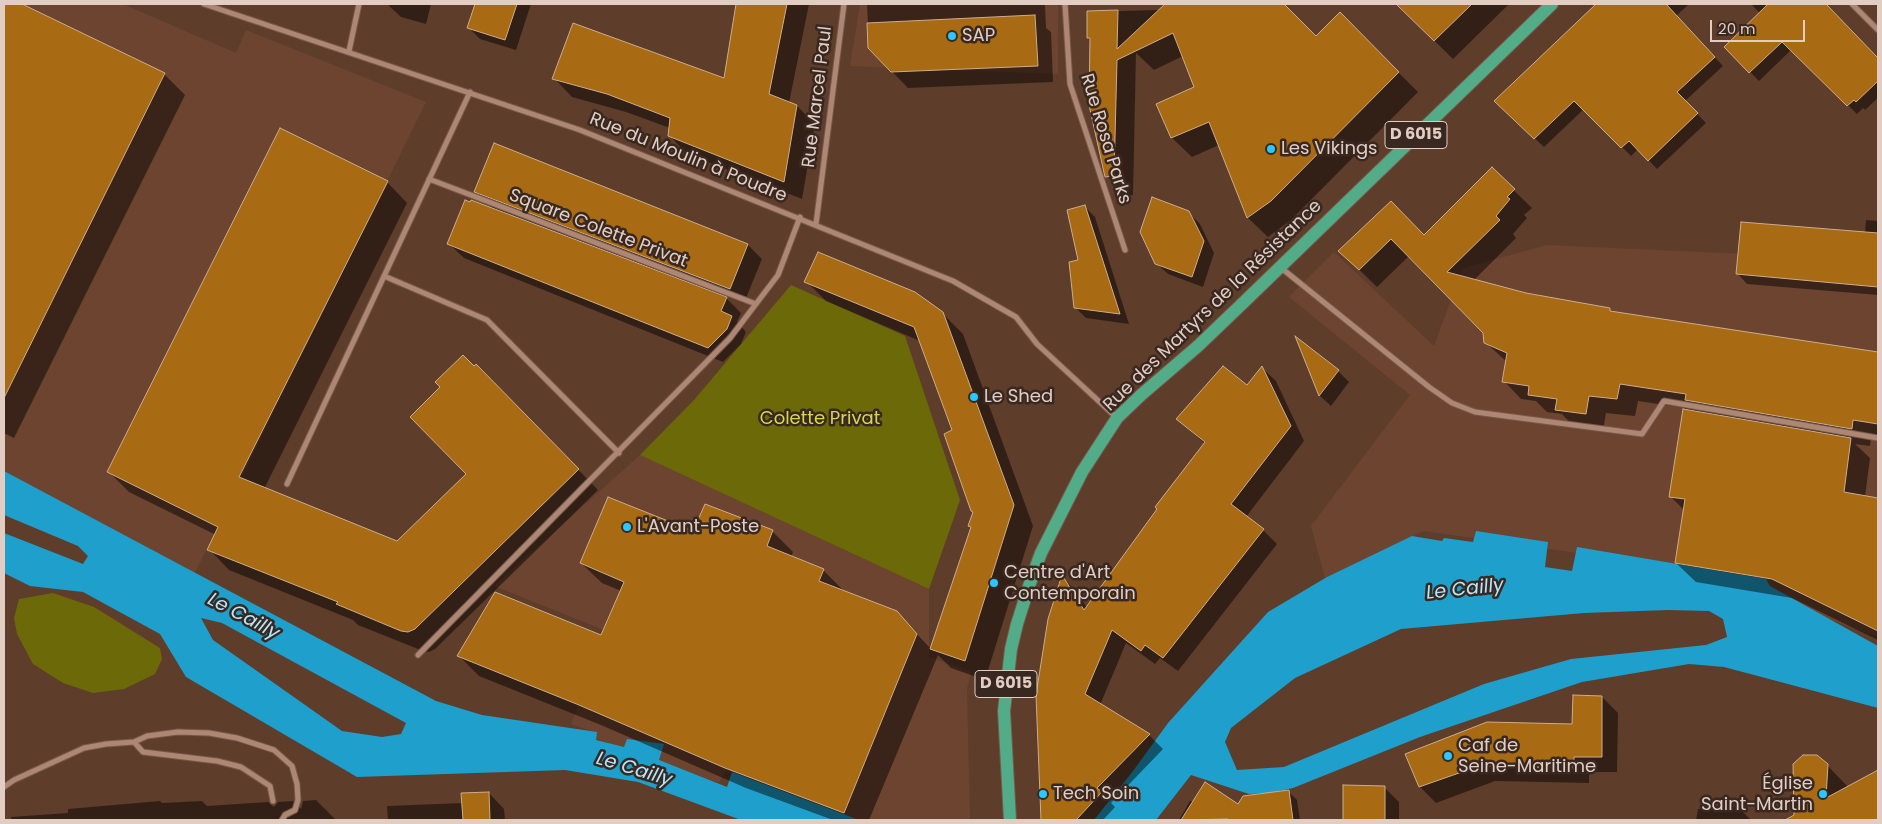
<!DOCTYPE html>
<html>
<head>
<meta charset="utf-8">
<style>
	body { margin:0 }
	#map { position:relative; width:1882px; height:824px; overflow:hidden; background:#5f3d2b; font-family:Poppins,sans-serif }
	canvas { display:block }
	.frame { position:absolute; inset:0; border:5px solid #e2cdc3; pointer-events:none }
	.scale { position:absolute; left:1710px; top:20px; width:95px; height:22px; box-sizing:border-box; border:2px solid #e2cdc3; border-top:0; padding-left:6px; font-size:15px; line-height:18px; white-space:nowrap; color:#e2cdc3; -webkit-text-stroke:4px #382820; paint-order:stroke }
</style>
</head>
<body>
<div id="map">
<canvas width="1882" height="824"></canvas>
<div class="frame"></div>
<div class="scale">20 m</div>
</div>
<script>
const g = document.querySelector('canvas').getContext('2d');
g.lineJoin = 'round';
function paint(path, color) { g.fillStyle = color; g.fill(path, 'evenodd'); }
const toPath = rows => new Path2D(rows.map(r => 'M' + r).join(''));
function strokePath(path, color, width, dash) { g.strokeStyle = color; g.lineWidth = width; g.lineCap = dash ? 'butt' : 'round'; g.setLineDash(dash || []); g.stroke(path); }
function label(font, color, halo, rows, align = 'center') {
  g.font = font + ' Poppins,sans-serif'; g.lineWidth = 5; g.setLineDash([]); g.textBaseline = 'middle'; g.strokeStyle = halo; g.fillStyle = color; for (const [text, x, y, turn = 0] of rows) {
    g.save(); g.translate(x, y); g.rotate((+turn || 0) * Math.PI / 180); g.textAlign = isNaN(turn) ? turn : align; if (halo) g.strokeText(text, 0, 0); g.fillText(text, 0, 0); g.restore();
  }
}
paint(toPath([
	[4,4,123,4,236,53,246,30,426,102,195,573,4,476],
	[860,4,1058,4,1058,74,850,66],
	[1547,245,1878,260,1878,637,1694,570,1424,531,1325,578,1311,526,1410,395,1289,297,1334,252,1434,346,1463,268],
	[640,455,929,589,929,657,971,672,967,689,970,820,855,820,726,770,719,783,596,739,594,732,571,724,609,632,494,586]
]), '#6d442f');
paint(toPath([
	[791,285,905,336,960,500,929,589,640,455,694,400],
	[53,593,94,607,160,648,162,659,155,674,124,689,93,693,63,683,33,664,17,634,14,618,19,599]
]), '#6c6908');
paint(toPath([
	[4,471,436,701,482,715,597,732,596,740,624,747,627,739,664,744,659,760,727,787,732,772,859,820,741,820,638,782,565,770,357,777,186,677,160,634,83,592,30,586,4,573,4,533,83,564,88,556,78,546,4,515],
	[201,618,222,623,406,723,401,734,382,737,342,731,213,640],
	[1476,531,1548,542,1545,567,1572,571,1577,547,1766,579,1770,586,1878,646,1878,708,1724,667,1689,664,1582,682,1420,737,1293,788,1270,793,1249,794,1191,775,1156,820,1094,820,1133,771,1168,723,1268,612,1327,577,1412,536,1442,541,1444,538,1473,542],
	[1668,610,1709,611,1723,619,1727,637,1706,645,1571,659,1484,684,1284,767,1237,770,1225,742,1231,728,1295,678,1401,629,1584,613]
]), '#1f9fcb');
paint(toPath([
	[4,4,18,4,164,74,185,95,14,438,4,433],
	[390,4,431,4,426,24,401,17,389,6],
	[476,4,531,4,516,50,480,39,469,28],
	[737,4,809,4,789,103,797,106,815,124,802,199,687,154,669,135,670,128,626,112,572,97,554,78,725,80],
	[867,4,1045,4,1046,28,1051,32,1053,82,908,88,869,48],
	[1184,4,1283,4,1316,38,1340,14,1418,92,1291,220,1268,237,1248,218,1219,145,1192,157,1172,138,1158,105,1196,87,1183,56,1154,70,1136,53,1133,195,1126,196,1107,176,1091,41,1088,38,1088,12,1190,9],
	[1397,4,1509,4,1453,59],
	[1597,4,1689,4,1676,16,1723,66,1685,101,1706,123,1657,169,1638,149,1631,156,1584,109,1544,147,1496,101],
	[1751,4,1825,4,1878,60,1878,98,1865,110,1863,108,1857,114,1791,50,1759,81,1726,47,1760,13],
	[1492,169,1532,208,1524,215,1527,218,1513,234,1516,238,1473,281,1526,295,1610,310,1613,312,1878,353,1878,438,1871,437,1870,446,1855,444,1870,458,1865,497,1878,499,1878,640,1792,598,1696,582,1676,563,1685,511,1670,496,1685,408,1638,401,1635,416,1606,413,1603,431,1574,427,1562,414,1547,412,1536,401,1521,399,1504,381,1507,362,1485,342,1484,332,1409,256,1377,287,1340,251,1391,203,1424,236],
	[387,182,407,203,264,489,398,542,467,474,497,386,598,490,435,649,429,652,423,651,358,625,353,620,229,570,209,549,216,535,129,492,109,472],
	[475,191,748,245,762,259,744,303,722,294,741,313,737,322,746,332,741,344,723,362,464,258,449,244,494,210],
	[1084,206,1095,217,1129,324,1086,318,1075,307],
	[1188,212,1200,224,1214,253,1203,287,1168,274,1156,263],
	[1866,220,1878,221,1878,295,1747,284,1738,274,1865,234],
	[806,281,942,313,963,334,1033,526,985,680,951,668,938,655,869,820,833,820,746,788,601,725,479,676,459,656,602,637,621,591,602,583,581,563,693,532,772,531,793,552,791,557,823,570,844,591,896,612,931,649,972,528,969,526,974,512,954,431,920,341,826,301],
	[1297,339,1338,371,1349,382,1331,406,1320,396],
	[1262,368,1276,381,1304,441,1246,517,1263,530,1277,544,1178,671,1160,658,1155,664,1126,643,1100,705,1149,735,1163,749,1111,803,1115,807,1103,820,1042,820,1037,695,1062,577,1076,591,1087,608,1205,444,1178,419,1247,387],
	[1602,697,1618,713,1617,772,1589,772,1589,783,1495,781,1436,803,1420,787,1406,754,1573,726],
	[1827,765,1847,786,1847,788,1876,773,1878,775,1878,820,1796,820,1794,804],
	[1345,786,1384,787,1399,802,1399,820,1344,820],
	[1288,791,1297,800,1300,820,1266,820,1263,797],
	[489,793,504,809,505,820,388,820,387,806,463,803],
	[316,800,336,820,12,820,11,817,68,813,68,809,160,801,162,803,202,801,207,806,268,802,274,807,278,802,293,801,301,809,303,801],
	[1190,801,1195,801,1232,803,1220,820,1179,820],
	[1738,807,1751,820,1696,820,1698,809]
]), '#0007');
const building = toPath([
	[4,4,22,4,165,73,4,398,4,4],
	[475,4,517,4,505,40,467,28,475,4],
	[736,4,787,4,769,94,797,105,784,182,668,136,670,118,607,94,552,79,573,23,724,78,736,4],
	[1165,4,1284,4,1316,36,1340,12,1399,72,1271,201,1247,218,1209,122,1171,138,1156,104,1194,87,1173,33,1117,60,1114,176,1105,177,1089,105,1090,38,1087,38,1087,11,1118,10,1117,49,1165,4],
	[1396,4,1472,4,1434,41,1396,4],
	[1596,4,1666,4,1715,57,1677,92,1698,113,1648,161,1629,141,1621,148,1574,101,1534,139,1494,101,1596,4],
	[1768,4,1826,4,1878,58,1878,81,1856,102,1854,100,1847,106,1782,42,1749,73,1724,47,1768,4],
	[1035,15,1038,66,891,72,868,48,867,23,1035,15],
	[280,128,388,181,239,477,397,541,466,474,410,417,440,387,435,382,463,355,474,366,476,364,579,469,415,629,408,632,401,631,336,604,338,602,207,550,218,527,107,472,280,128],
	[494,143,748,244,730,289,474,192,494,143],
	[1492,167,1515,189,1507,197,1510,199,1496,216,1500,220,1447,272,1526,293,1610,308,1610,311,1878,352,1878,424,1853,420,1852,429,1685,400,1686,394,1620,384,1617,399,1589,396,1586,414,1555,410,1557,399,1528,395,1529,386,1502,382,1507,353,1484,343,1483,333,1391,239,1359,270,1338,251,1391,201,1424,235,1492,167],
	[1152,197,1189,211,1204,241,1192,277,1155,264,1140,232,1152,197],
	[465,200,470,202,471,200,727,297,721,311,732,316,727,329,708,348,447,244,465,200],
	[1085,205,1120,314,1074,308,1069,262,1078,260,1067,210,1085,205],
	[1741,222,1878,233,1878,287,1736,274,1741,222],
	[818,252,915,292,943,312,1014,505,965,661,930,649,971,527,968,526,973,512,971,511,944,434,952,430,914,327,804,282,818,252],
	[1295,336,1339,370,1319,396,1295,336],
	[1223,366,1247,385,1262,366,1291,426,1231,504,1264,529,1163,658,1145,645,1141,651,1112,630,1085,694,1150,734,1097,788,1102,792,1076,820,1041,820,1036,695,1048,619,1062,575,1084,610,1157,509,1155,507,1205,442,1176,419,1223,366],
	[1683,409,1851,438,1844,492,1878,498,1878,631,1772,579,1675,563,1685,499,1669,497,1683,409],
	[608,497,693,531,705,504,773,530,767,546,824,569,819,581,897,611,917,634,844,813,725,768,579,705,457,656,495,592,601,635,624,582,580,563,608,497],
	[1573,695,1602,696,1602,757,1574,757,1574,768,1479,766,1419,787,1405,754,1487,722,1572,724,1573,695],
	[1803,755,1817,755,1828,764,1826,798,1878,770,1878,820,1785,820,1794,815,1793,764,1803,755],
	[1205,782,1238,804,1243,796,1289,790,1293,820,1227,820,1228,819,1181,820,1205,782],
	[1343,785,1385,786,1385,820,1343,820,1343,785],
	[489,792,490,820,463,820,461,793,489,792]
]);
paint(building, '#a86a13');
strokePath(building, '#ccad8e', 1);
const street = toPath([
	[204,4,580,130,953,281,1016,317,1037,344,1117,418],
	[1065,4,1070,84,1125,250],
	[1852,4,1878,30],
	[349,51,359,4],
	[429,179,756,304],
	[816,224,844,4],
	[1280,267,1429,387,1452,403,1475,412,1642,434,1664,401,1878,438],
	[384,276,487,320,619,453],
	[287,484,470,92],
	[418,655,730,338,778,275,800,217],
	[134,742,143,752,217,761,241,767,270,786,273,801],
	[4,787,14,780,84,748,106,744,134,742,147,736,178,732,209,733,237,738,274,750,292,766,297,784,298,800,295,810,285,815,282,820]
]);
const primary = toPath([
	[1010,820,1004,711,1011,649,1017,624,1030,583,1041,553,1082,472,1117,418,1141,395,1198,346,1244,302,1552,4]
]);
strokePath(street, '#75594b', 7);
strokePath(primary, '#75594b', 14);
strokePath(street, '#ae8774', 5);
strokePath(primary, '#53ac88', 12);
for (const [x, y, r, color] of [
	[952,36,5,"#29c8ff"],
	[1271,149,5,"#29c8ff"],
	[974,397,5,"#29c8ff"],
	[627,527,5,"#29c8ff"],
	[994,583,5,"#29c8ff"],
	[1448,756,5,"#29c8ff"],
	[1043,794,5,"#29c8ff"],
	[1823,794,5,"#29c8ff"]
]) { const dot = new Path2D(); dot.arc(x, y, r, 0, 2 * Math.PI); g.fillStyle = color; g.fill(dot); strokePath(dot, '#382820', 2); }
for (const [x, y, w] of [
	[1416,135,62],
	[1006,684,62]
]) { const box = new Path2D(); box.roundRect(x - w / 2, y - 13.5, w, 27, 4); g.fillStyle = '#382820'; g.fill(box); strokePath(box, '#e2cdc3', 1); }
label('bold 16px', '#e2cdc3', null, [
	["D 6015",1416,135],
	["D 6015",1006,684]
]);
label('18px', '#e2cdc3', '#382820', [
	["SAP",962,36],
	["Les Vikings",1281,149],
	["Le Shed",984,397],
	["L'Avant-Poste",637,527],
	["Centre d'Art",1004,573],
	["Contemporain",1004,594],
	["Caf de",1458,746],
	["Seine-Maritime",1458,767],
	["Église",1813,784,"right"],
	["Saint-Martin",1813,805,"right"],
	["Tech Soin",1053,794]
], 'left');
label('18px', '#e2cdc3', '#382820', [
	["Rue Marcel Paul",818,97,-83],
	["Rue Rosa Parks",1105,139,73],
	["Rue du Moulin à Poudre",688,158,22],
	["Square Colette Privat",598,229,21],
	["Rue des Martyrs de la Résistance",1213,306,-44]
]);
label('18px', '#d8d551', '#382820', [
	["Colette Privat",820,419]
]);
label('italic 19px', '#b4e6fe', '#382820', [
	["Le Cailly",1465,590,-6],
	["Le Cailly",243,617,28],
	["Le Cailly",634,770,17]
]);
</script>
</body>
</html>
